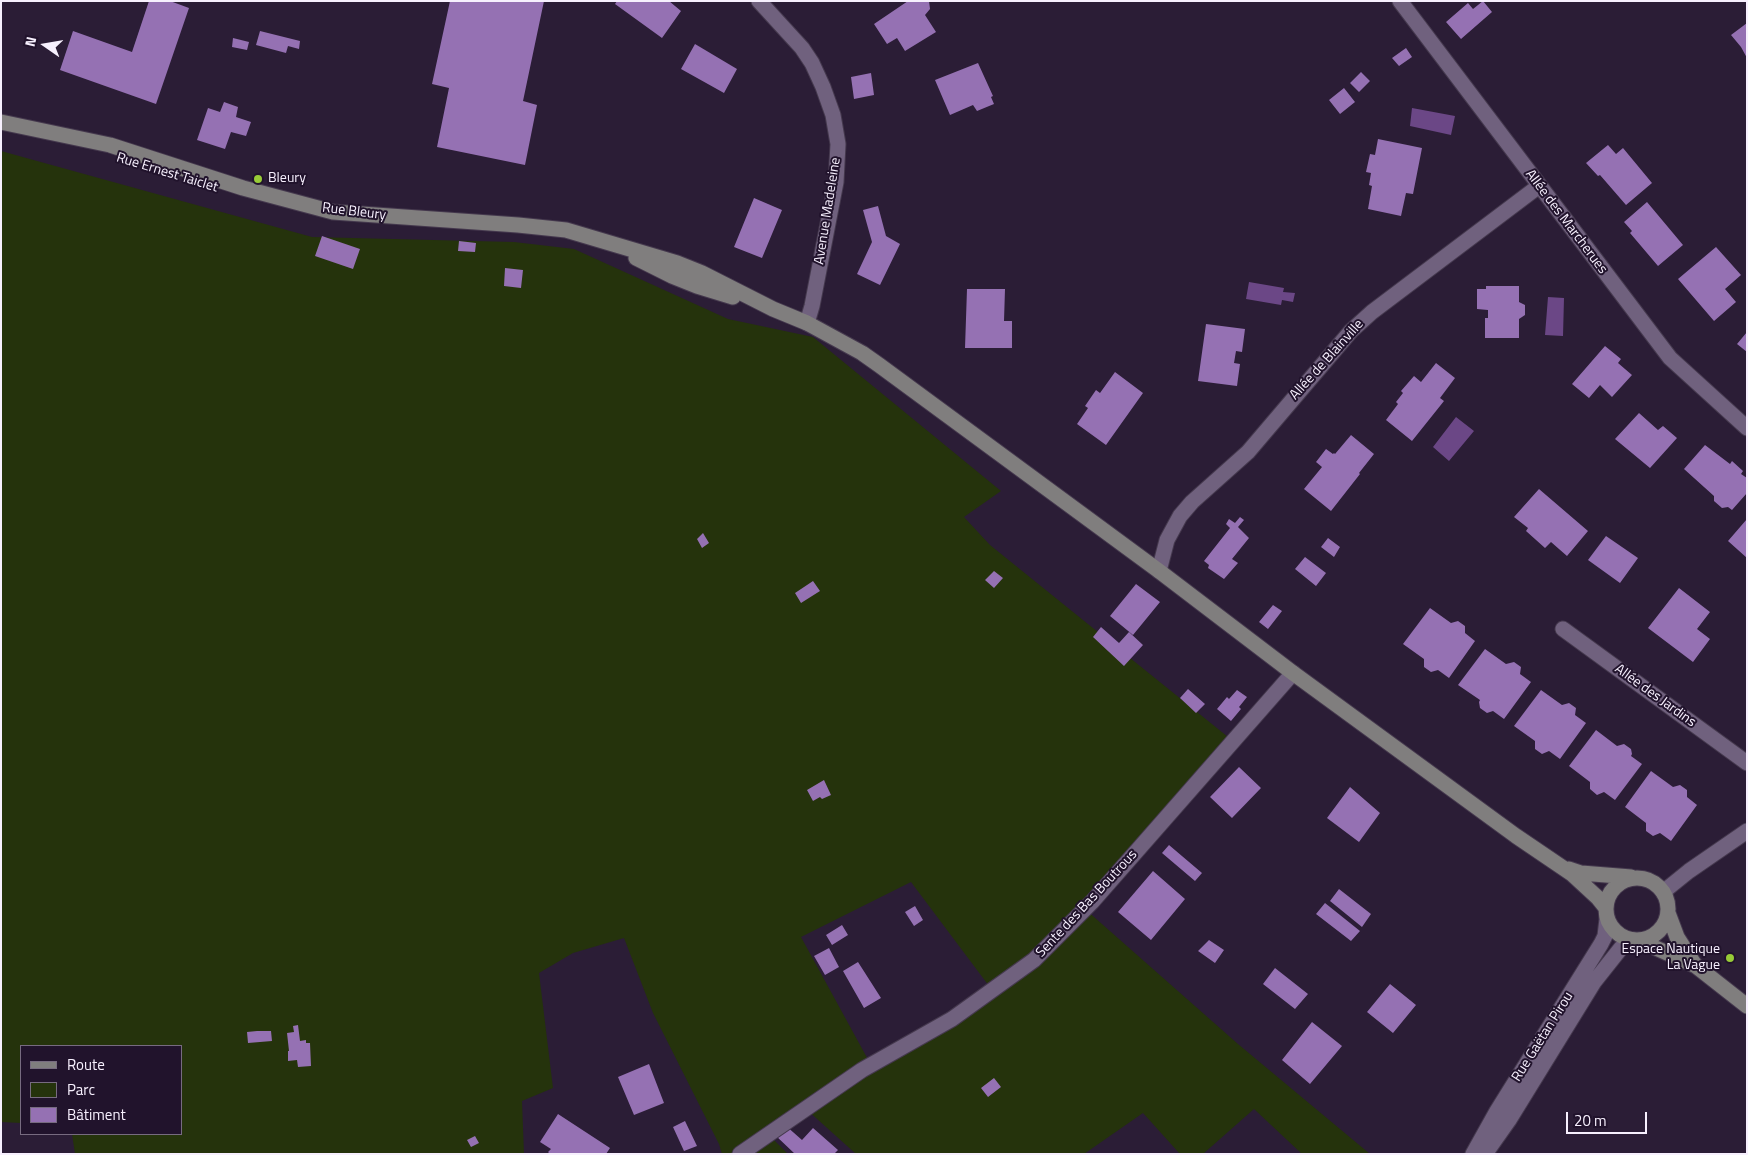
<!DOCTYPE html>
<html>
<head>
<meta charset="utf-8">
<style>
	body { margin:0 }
	#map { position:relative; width:1748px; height:1155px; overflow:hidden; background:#2b1d36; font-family:"Titillium Web",sans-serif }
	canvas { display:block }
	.frame { position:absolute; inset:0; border:2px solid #f7f0fe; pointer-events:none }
	.legend { position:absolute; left:20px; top:1045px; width:162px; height:90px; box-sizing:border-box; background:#21132c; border:1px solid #776b80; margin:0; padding:6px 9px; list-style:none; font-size:15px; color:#f7f0fe }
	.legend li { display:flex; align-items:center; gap:10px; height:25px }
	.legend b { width:25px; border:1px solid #776b80 }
	.north { position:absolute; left:20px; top:20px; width:50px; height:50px; -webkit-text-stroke:4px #21132c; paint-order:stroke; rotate:283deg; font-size:14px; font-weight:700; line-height:20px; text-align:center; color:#f7f0fe }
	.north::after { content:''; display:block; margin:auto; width:18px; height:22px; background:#f7f0fe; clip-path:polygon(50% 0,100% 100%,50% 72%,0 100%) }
	.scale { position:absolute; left:1566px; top:1112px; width:81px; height:22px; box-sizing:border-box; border:2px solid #f7f0fe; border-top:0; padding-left:6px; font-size:15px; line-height:18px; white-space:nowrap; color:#f7f0fe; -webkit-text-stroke:4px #21132c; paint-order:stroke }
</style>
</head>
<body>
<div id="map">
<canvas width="1748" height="1155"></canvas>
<div class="frame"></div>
<ul class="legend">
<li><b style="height:6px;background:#807e7e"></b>Route</li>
<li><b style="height:14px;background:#25330c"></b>Parc</li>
<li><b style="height:14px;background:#9571b3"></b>Bâtiment</li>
</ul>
<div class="north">N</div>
<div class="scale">20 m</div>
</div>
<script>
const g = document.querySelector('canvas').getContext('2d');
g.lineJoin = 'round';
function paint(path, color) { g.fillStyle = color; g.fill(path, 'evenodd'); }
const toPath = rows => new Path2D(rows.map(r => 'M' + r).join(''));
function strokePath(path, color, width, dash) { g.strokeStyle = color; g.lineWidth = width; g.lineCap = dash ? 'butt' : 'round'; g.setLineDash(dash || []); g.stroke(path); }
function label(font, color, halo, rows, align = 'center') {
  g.font = font + ' "Titillium Web",sans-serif'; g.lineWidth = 4; g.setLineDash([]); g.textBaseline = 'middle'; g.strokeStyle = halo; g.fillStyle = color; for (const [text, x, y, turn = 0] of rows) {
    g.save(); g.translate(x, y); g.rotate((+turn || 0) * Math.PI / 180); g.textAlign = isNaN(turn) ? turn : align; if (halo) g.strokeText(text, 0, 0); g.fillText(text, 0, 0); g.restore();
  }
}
paint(toPath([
	[1,151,312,237,514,242,574,249,728,319,813,337,1001,491,964,517,990,545,1233,741,1085,909,1238,1044,1370,1154,1302,1154,1254,1109,1203,1154,1180,1154,1143,1113,1084,1154,856,1154,806,1109,769,1135,788,1154,722,1154,719,1144,653,1013,624,938,573,953,539,973,553,1088,522,1101,524,1154,75,1154,72,1134,181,1134,181,1046,21,1046,21,1123,1,1122],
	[911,882,992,990,871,1065,801,937]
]), '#25330c');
paint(toPath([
	[1412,108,1455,116,1451,135,1410,126],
	[1249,282,1284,288,1283,292,1295,293,1293,302,1282,300,1281,305,1246,299],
	[1548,297,1564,298,1563,336,1545,335],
	[1456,417,1474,431,1449,461,1433,447]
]), '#6b4786');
paint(toPath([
	[149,1,170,1,189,8,156,104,60,70,73,31,132,52],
	[450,1,544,1,523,101,537,105,525,165,437,147,449,88,432,84],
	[617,1,669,1,681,11,662,38,615,4],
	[908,1,929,1,930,9,925,15,936,32,905,51,897,38,887,44,874,24],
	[1483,1,1492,12,1461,39,1446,22,1468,3,1473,9],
	[1747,23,1747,58,1741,47,1731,35],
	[260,31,300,41,299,49,288,46,286,53,256,45],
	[233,38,249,42,247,50,232,47],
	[695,44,737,69,724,93,681,69],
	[1406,48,1412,57,1399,66,1392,58],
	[978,63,993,96,991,97,994,104,977,111,973,105,950,115,935,80],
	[1361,72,1370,81,1359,92,1350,83],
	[871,73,874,95,854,99,851,77],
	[1344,88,1355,102,1340,114,1329,100],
	[224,102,238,107,236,117,251,122,246,136,231,132,225,149,197,140,208,108,220,112],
	[1378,139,1422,148,1413,194,1406,193,1401,216,1368,209,1372,186,1369,185,1371,173,1366,172,1370,154,1375,155],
	[1608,145,1616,154,1623,148,1652,183,1626,205,1600,175,1598,176,1586,163],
	[754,198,782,210,762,258,734,247],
	[1647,202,1683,245,1658,266,1630,233,1632,231,1624,222],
	[878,206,886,236,900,244,880,285,857,274,872,242,863,210],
	[322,236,360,249,353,269,315,256],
	[459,241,476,243,475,252,458,251],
	[1716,247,1741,275,1725,289,1736,302,1714,321,1678,279],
	[505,268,523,270,521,288,504,286],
	[1486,286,1519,286,1519,302,1525,305,1525,315,1519,319,1519,338,1485,338,1485,318,1488,318,1488,310,1477,309,1477,289,1486,289],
	[967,289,1005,289,1004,321,1012,321,1012,348,965,348],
	[1206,324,1245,329,1242,352,1236,351,1234,363,1240,364,1237,386,1198,381],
	[1747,332,1747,352,1737,344],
	[1605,346,1621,359,1618,363,1632,375,1612,397,1600,385,1589,398,1572,384],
	[1436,363,1455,378,1440,398,1444,401,1412,441,1386,420,1398,404,1396,402,1403,393,1401,391,1414,376,1421,382],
	[1115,372,1143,393,1106,445,1077,424,1088,408,1085,406,1096,390,1100,393],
	[1639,413,1658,430,1663,426,1677,438,1650,468,1615,439],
	[1351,435,1374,454,1359,473,1360,474,1331,511,1304,489,1322,467,1316,462,1326,449,1333,454,1334,453,1335,454],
	[1705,445,1730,464,1732,461,1743,471,1741,474,1747,478,1747,493,1732,510,1728,507,1722,508,1714,501,1714,496,1684,469],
	[1539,489,1588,531,1567,556,1551,542,1545,548,1526,531,1528,528,1514,517],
	[1240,517,1244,520,1238,527,1249,538,1232,559,1238,563,1224,579,1208,568,1209,565,1204,561,1230,528,1226,524,1229,519,1235,523],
	[1747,519,1747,558,1728,541],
	[703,533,709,543,702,548,697,539],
	[1606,536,1638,558,1620,583,1588,560],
	[1328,538,1340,547,1334,557,1321,547],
	[1305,557,1326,573,1316,586,1295,569],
	[994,571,1003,578,994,588,985,580],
	[813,581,820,591,801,603,795,593],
	[1136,584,1160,602,1133,635,1110,616],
	[1679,588,1710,612,1697,629,1710,639,1693,662,1648,628],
	[1273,605,1282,611,1268,629,1259,622],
	[1430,608,1451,623,1458,621,1465,626,1465,633,1475,641,1449,678,1438,670,1431,672,1424,667,1424,659,1403,644],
	[1101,627,1119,643,1129,632,1143,645,1124,666,1093,637],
	[1485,649,1506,664,1514,662,1521,667,1520,674,1531,682,1504,719,1493,711,1487,713,1480,708,1479,702,1480,700,1458,685],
	[1188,689,1205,704,1196,713,1180,698],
	[1237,690,1247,697,1239,707,1241,709,1231,721,1217,709,1227,697,1229,699],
	[1541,690,1562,705,1569,703,1576,708,1575,715,1586,723,1560,759,1549,751,1542,754,1535,749,1535,741,1514,726],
	[1596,730,1617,746,1624,744,1631,749,1632,754,1631,756,1642,764,1615,800,1604,792,1597,795,1590,789,1590,782,1569,766],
	[1239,767,1261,788,1232,818,1210,797],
	[1651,771,1673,787,1680,785,1687,790,1687,797,1697,805,1671,841,1660,833,1653,836,1646,831,1646,823,1625,807],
	[824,780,831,795,822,799,820,797,813,801,807,790],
	[1350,787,1380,813,1359,842,1327,818],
	[1169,845,1202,873,1195,881,1162,853],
	[1153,871,1185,899,1151,940,1118,912],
	[1339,889,1371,914,1362,927,1330,901],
	[1325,903,1360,931,1351,941,1316,914],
	[915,906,923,920,914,926,905,912],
	[842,925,848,935,832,945,826,935],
	[1209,940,1224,950,1215,963,1198,951],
	[829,948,839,967,825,975,814,956],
	[858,962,881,998,864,1008,843,971],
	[1275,968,1308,994,1295,1009,1263,984],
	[1390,984,1416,1005,1393,1033,1367,1012],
	[1312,1022,1342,1046,1310,1084,1282,1060],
	[298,1025,300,1041,306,1040,306,1043,310,1043,311,1066,298,1067,297,1060,288,1061,288,1051,289,1051,287,1033,294,1032,293,1026],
	[257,1031,271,1031,272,1041,248,1043,247,1032],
	[649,1064,664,1103,634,1115,618,1077],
	[994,1078,1001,1087,988,1097,981,1088],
	[558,1114,610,1148,606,1154,550,1154,548,1152,551,1149,540,1142],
	[685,1121,697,1146,684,1151,673,1127],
	[785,1125,802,1140,813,1128,838,1150,834,1154,795,1154,775,1135],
	[475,1136,479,1143,471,1147,467,1140]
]), '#9571b3');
const street = toPath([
	[759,1,802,48,812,63,823,87,833,115,838,144,836,182,812,306,807,323],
	[1400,1,1670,358,1747,428],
	[1159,571,1167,540,1180,516,1192,502,1248,452,1351,331,1372,312,1539,186],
	[1563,629,1747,763],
	[1663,892,1689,871,1747,831],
	[740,1154,862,1070,952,1019,1034,960,1092,902,1293,673],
	[1473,1154,1497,1111,1601,944,1605,936,1607,919],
	[1485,1154,1509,1120,1594,982,1621,948,1633,940]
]);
const secondary = toPath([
	[1,122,110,145,243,188,333,212,518,225,566,230,677,263,702,273,773,309,807,323,862,353,879,365,1159,571,1293,673,1516,836,1572,874,1598,898,1606,908],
	[636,258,672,276,697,286,733,297],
	[1569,869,1581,873,1631,877],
	'1606 909a31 31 0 1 1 62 0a31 31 0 1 1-62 0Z',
	[1668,913,1677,937,1695,965],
	[1638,940,1696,966,1747,1006]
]);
strokePath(street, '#45394e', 17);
strokePath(secondary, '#45394e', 17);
strokePath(street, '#70617e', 15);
strokePath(secondary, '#807e7e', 15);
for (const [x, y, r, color] of [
	[258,179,5,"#98cb37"],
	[1730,958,5,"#98cb37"]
]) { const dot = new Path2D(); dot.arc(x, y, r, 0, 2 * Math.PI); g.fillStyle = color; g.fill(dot); strokePath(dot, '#21132c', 2); }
label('14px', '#f7f0fe', '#21132c', [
	["Rue Ernest Taiclet",167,173,17],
	["Avenue Madeleine",828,211,-81],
	["Rue Bleury",354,212,7],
	["Allée des Marcherues",1566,222,53],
	["Allée de Blainville",1327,360,-48],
	["Allée des Jardins",1655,696,36],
	["Sente des Bas Boutrous",1087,904,-47],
	["Rue Gaëtan Pirou",1543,1037,-58]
]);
label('14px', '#f7f0fe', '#21132c', [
	["Bleury",268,179],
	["Espace Nautique",1720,950,"right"],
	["La Vague",1720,966,"right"]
], 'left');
</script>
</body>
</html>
